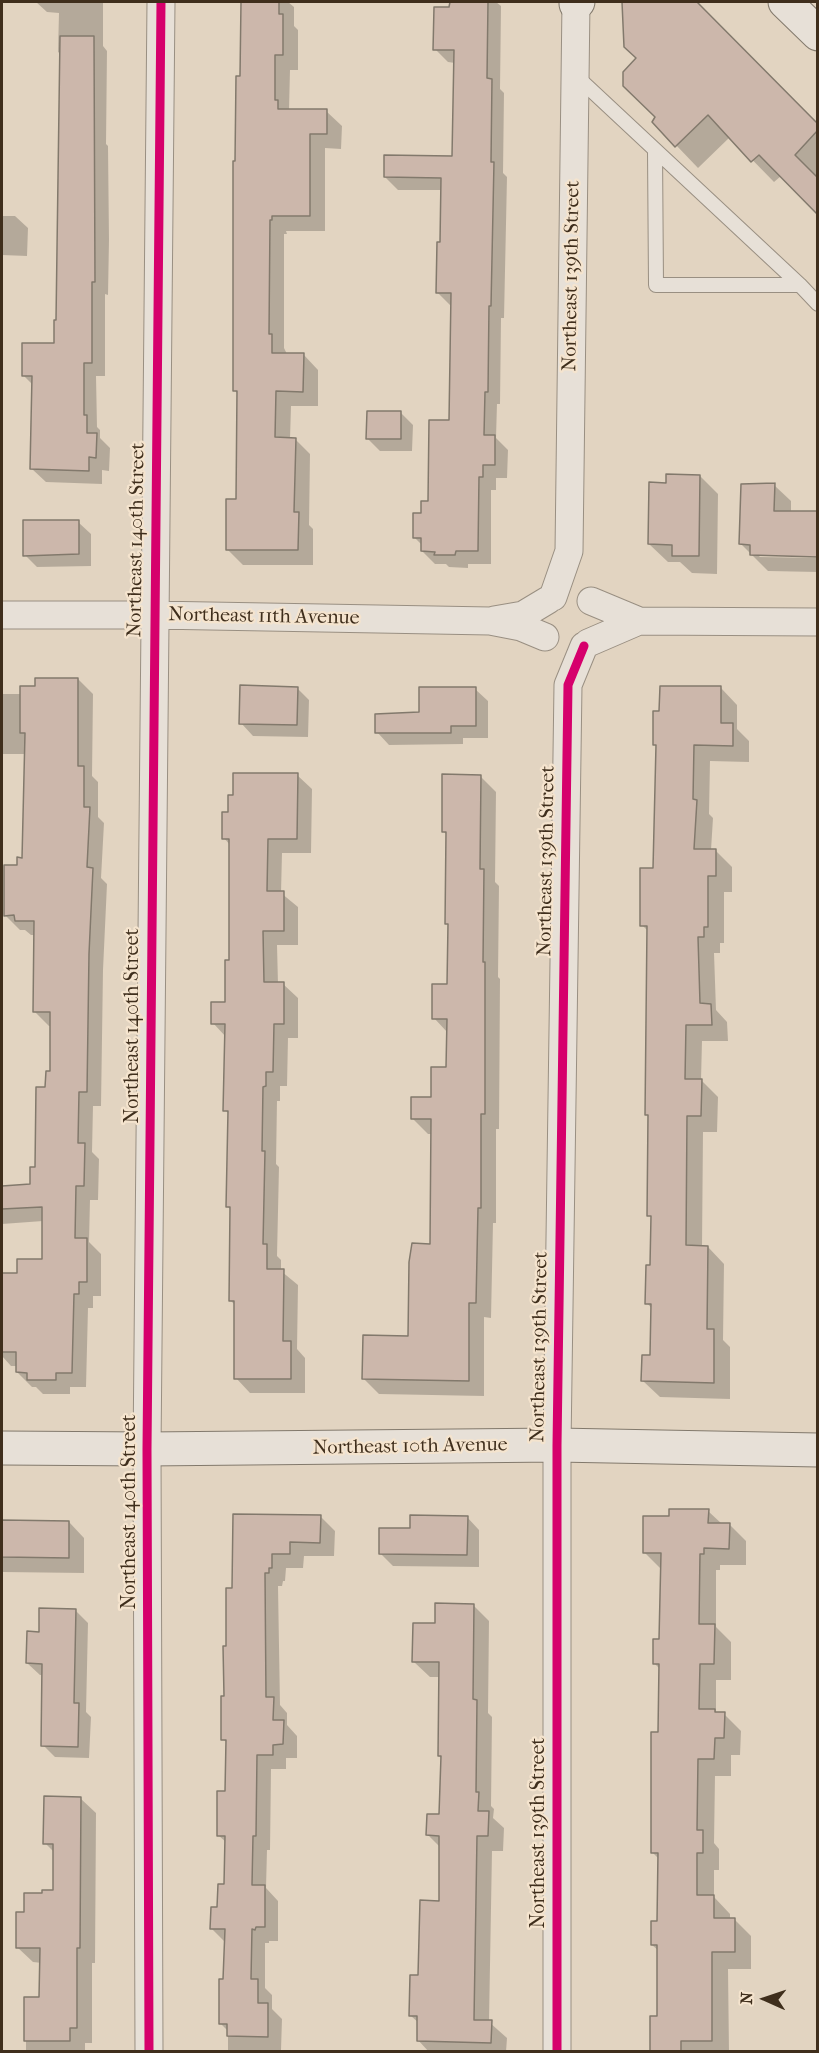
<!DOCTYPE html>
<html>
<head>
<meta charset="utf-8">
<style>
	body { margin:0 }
	#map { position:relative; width:819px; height:2053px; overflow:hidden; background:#e2d4c1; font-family:"IM FELL French Canon",serif }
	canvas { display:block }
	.frame { position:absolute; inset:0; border:3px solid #3f2e1c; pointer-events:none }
	.north { position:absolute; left:735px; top:1969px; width:60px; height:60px; -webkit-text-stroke:4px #f5e4ce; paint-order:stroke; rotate:273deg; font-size:16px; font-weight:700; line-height:24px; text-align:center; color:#3f2e1c }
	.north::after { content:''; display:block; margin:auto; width:21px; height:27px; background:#3f2e1c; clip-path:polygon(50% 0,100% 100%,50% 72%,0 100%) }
</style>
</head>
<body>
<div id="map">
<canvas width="819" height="2053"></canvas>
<div class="frame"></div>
<div class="north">N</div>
</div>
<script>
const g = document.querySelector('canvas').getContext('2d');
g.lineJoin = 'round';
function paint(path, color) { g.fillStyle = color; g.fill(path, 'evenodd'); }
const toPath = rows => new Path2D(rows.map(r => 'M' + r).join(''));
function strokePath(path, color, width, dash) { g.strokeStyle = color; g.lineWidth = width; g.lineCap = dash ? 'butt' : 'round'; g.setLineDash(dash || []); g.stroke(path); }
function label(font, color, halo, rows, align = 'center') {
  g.font = font + ' "IM FELL French Canon",serif'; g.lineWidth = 4.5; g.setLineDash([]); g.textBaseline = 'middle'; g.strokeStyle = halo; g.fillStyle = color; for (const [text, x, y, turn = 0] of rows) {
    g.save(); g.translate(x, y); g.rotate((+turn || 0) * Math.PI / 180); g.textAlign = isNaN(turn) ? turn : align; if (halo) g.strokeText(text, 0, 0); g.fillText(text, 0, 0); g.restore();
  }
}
paint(toPath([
	[36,2,103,2,103,46,107,51,106,144,108,146,109,240,108,295,105,294,105,376,96,376,97,427,100,430,100,438,110,448,109,471,102,470,102,484,46,482,32,469,34,386,24,376,56,344,58,321,62,55,58,52,59,13,47,12],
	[242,2,288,2,294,7,294,26,298,30,298,70,290,70,289,110,326,111,342,126,341,149,325,148,325,231,286,231,287,234,284,234,284,348,287,354,303,354,318,370,318,406,291,406,290,439,295,439,310,454,309,525,313,529,313,565,243,565,228,550,237,500,239,395,234,390,237,163],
	[451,2,496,2,501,6,500,89,504,93,503,173,507,177,504,318,501,318,500,404,497,404,496,438,508,450,507,478,496,478,496,490,491,490,491,564,468,564,468,568,449,567,446,564,435,564,422,551,422,545,415,538,423,515,429,503,450,422,451,306,438,293,443,190,398,190,385,177,454,157,455,63,448,62,435,49,451,9],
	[624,2,695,2,818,126,818,176,815,178,781,176,774,182,730,137,698,168,654,122,657,117,637,58,625,46],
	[2,216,15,216,28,228,27,256,2,255],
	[400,412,413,425,412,451,380,451,368,439],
	[700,476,718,494,717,574,692,573,680,562,668,562,649,544,667,484],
	[774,485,791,501,791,512,757,554,760,557,818,558,818,572,768,571,741,544],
	[78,522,91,534,91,566,37,567,25,555],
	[78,679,93,694,92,776,98,782,98,817,104,823,101,878,107,884,103,970,101,1106,93,1106,92,1152,99,1159,98,1200,90,1200,89,1242,101,1254,101,1296,93,1296,93,1308,88,1308,86,1387,70,1387,70,1394,43,1394,36,1387,32,1387,17,1372,17,1366,11,1366,2,1356,2,1275,19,1274,43,1261,43,1221,2,1224,2,1187,32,1186,36,1169,47,1089,51,1073,52,1026,49,1026,34,1011,36,935,31,935,25,930,20,930,5,915,19,867,24,859,26,754,2,754,2,694,22,694,36,687],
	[297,688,309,700,308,737,253,736,241,723],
	[721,688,737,705,737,729,749,741,749,762,710,761,709,814,713,818,711,850,715,850,732,867,732,892,724,892,724,943,720,943,720,953,714,953,716,1010,727,1022,728,1041,702,1041,701,1080,718,1097,717,1132,703,1132,702,1247,708,1247,724,1264,723,1340,730,1347,730,1399,660,1397,643,1381,652,1356,653,1310,647,1303,651,1267,653,1219,649,1215,650,1117,647,1114,649,932,642,925,654,870,658,748,654,744],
	[475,689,488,701,488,738,463,738,463,744,389,745,377,732],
	[297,775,312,789,311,853,282,853,281,893,298,907,298,945,277,945,278,984,283,984,298,998,298,1038,288,1038,287,1086,280,1086,280,1101,277,1101,276,1164,279,1167,277,1256,281,1260,281,1271,298,1285,297,1349,305,1358,305,1393,250,1393,236,1378,236,1306,230,1300,231,1210,227,1206,229,1114,225,1110,226,1037,213,1023,226,1003,230,962,230,845,224,838,229,814],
	[480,776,496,792,495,882,499,886,498,977,500,979,499,1129,496,1129,496,1223,493,1223,491,1318,484,1317,484,1396,379,1394,364,1379,409,1337,432,1245,432,1134,428,1134,412,1118,433,1099,448,1068,448,1033,434,1018,449,986,447,835,443,831],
	[708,1511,722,1524,729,1524,746,1541,746,1565,720,1565,720,1570,716,1570,716,1627,731,1642,731,1680,716,1680,716,1712,718,1714,724,1714,741,1731,740,1755,731,1755,731,1776,715,1776,714,1843,719,1849,719,1870,714,1870,714,1897,730,1914,730,1919,734,1919,751,1936,751,1969,728,1969,729,2052,652,2052,659,2018,659,1951,652,1945,659,1923,659,1859,652,1852,660,1734,660,1669,654,1663,661,1640,662,1570,645,1553,670,1518],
	[235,1515,320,1516,335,1531,334,1556,304,1556,303,1568,286,1568,285,1581,283,1581,282,1586,278,1586,280,1705,287,1713,287,1725,297,1736,297,1758,286,1758,286,1769,271,1769,270,1850,267,1850,266,1888,278,1901,278,1941,269,1941,269,1943,265,1943,265,1988,272,1995,272,2009,282,2019,281,2050,275,2052,228,2052,228,2031,220,2023,226,1943,211,1928,226,1886,227,1843,218,1835,226,1792,227,1743,223,1739,227,1648,234,1589],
	[467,1517,479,1530,479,1567,393,1566,381,1554,411,1530],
	[2,1522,69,1522,84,1538,84,1573,2,1572],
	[473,1605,489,1621,488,1713,492,1717,491,1806,494,1809,493,1818,504,1828,503,1851,492,1851,489,2022,507,2038,506,2052,429,2052,418,2040,419,2023,411,2016,440,1902,441,1848,428,1835,441,1816,442,1759,439,1756,440,1677,430,1677,414,1662,436,1625],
	[76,1611,88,1623,86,1712,91,1717,89,1758,55,1757,43,1745,44,1675,40,1675,27,1663,40,1633],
	[80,1798,96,1813,95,1963,92,1963,92,2043,85,2043,85,2052,26,2052,26,1998,41,1998,42,1963,33,1962,17,1947,26,1914,44,1894,54,1891,55,1853,45,1843],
	[817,1804,818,1804,818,1842,817,1841]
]), '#0003');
const building = toPath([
	[241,2,279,2,279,14,283,14,283,55,275,55,275,100,278,100,278,109,327,109,327,134,310,134,310,216,272,216,272,220,270,220,269,334,272,334,272,353,304,353,303,392,276,391,275,437,296,438,294,512,299,512,298,550,226,550,226,499,236,499,237,391,233,391,233,161,235,161,236,76,240,76,241,2],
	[450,2,488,2,487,78,492,79,491,162,494,162,491,306,489,306,488,392,485,392,484,435,495,435,495,465,483,465,483,477,479,477,478,551,456,551,455,555,434,555,435,552,421,551,421,538,413,538,413,513,421,513,421,501,428,501,429,420,449,420,451,293,436,293,437,242,440,242,441,178,384,177,384,155,452,156,454,50,433,50,434,7,449,7,450,2],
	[622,2,697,2,818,124,818,130,795,155,818,178,818,215,759,155,751,162,708,115,675,147,652,122,655,117,623,86,623,72,636,58,624,47,622,2],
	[60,36,94,36,95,282,92,282,92,363,84,363,84,415,87,415,87,433,97,433,96,458,89,457,89,471,30,469,32,376,22,376,22,343,54,343,54,320,56,320,60,36],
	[367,411,401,411,401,439,366,439,367,411],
	[666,474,700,475,699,556,672,556,672,545,648,544,649,482,666,483,666,474],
	[775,483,774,511,818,511,818,557,750,555,750,545,739,544,741,484,775,483],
	[23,520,79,520,79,554,23,556,23,520],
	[35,678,78,678,78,766,84,766,84,807,90,807,87,867,93,868,89,954,87,1092,79,1092,78,1143,85,1143,84,1186,76,1186,75,1238,87,1238,87,1282,79,1282,79,1294,74,1294,72,1373,56,1373,56,1380,27,1380,27,1373,16,1372,16,1352,2,1352,2,1273,17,1273,17,1259,42,1259,42,1207,2,1209,2,1186,30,1184,30,1167,35,1167,36,1087,45,1087,46,1071,50,1071,50,1012,33,1012,34,921,15,921,14,915,4,916,4,865,17,865,17,857,22,858,25,733,20,733,20,686,35,686,35,678],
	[240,685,298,687,297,725,239,724,240,685],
	[660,686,721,686,721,723,733,723,733,746,694,745,693,799,697,800,694,849,716,849,716,876,708,876,708,927,704,927,704,937,698,937,700,1003,711,1004,712,1025,686,1025,685,1079,702,1079,701,1116,687,1116,686,1245,708,1246,707,1329,714,1329,714,1383,641,1381,642,1355,650,1355,651,1304,645,1304,646,1265,650,1265,651,1216,647,1216,648,1115,645,1115,647,926,640,926,640,868,653,868,656,745,653,745,653,711,659,711,660,686],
	[419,687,476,687,476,726,451,726,451,733,375,733,375,714,419,712,419,687],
	[233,773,298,773,297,839,268,839,267,891,284,891,284,931,263,931,264,982,284,982,284,1024,274,1024,273,1072,266,1072,266,1086,263,1087,262,1151,265,1151,263,1244,267,1244,267,1269,284,1269,283,1341,291,1341,291,1379,234,1379,234,1301,229,1301,230,1207,226,1207,228,1111,223,1111,225,1024,211,1024,211,1002,225,1002,225,960,229,960,229,839,222,839,222,812,228,812,228,795,233,795,233,773],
	[442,774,481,775,480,869,484,869,483,962,485,962,485,1114,481,1114,481,1208,478,1208,476,1303,469,1303,469,1381,362,1379,363,1335,408,1336,409,1262,412,1243,430,1244,431,1119,411,1119,411,1097,431,1097,431,1067,446,1067,447,1019,432,1019,432,984,447,984,448,924,445,924,446,832,442,832,442,774],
	[669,1509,709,1509,708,1523,730,1523,729,1549,704,1548,704,1554,700,1554,699,1624,715,1624,714,1664,700,1664,699,1709,715,1709,715,1712,725,1712,724,1738,715,1738,714,1759,698,1759,697,1830,703,1830,703,1853,697,1853,697,1895,714,1895,714,1918,735,1918,735,1952,712,1952,712,2041,681,2041,681,2051,650,2052,650,2016,657,2016,657,1945,651,1945,651,1921,657,1921,658,1853,651,1853,651,1732,658,1732,659,1664,653,1664,653,1639,659,1639,661,1553,643,1553,643,1516,669,1516,669,1509],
	[233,1514,321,1515,320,1543,290,1542,290,1554,272,1554,272,1568,269,1568,269,1573,265,1573,266,1697,274,1697,273,1720,284,1720,283,1744,273,1745,273,1755,257,1755,256,1836,253,1836,252,1885,265,1885,265,1927,256,1927,255,1930,252,1929,251,1979,258,1979,258,2003,268,2003,268,2037,227,2036,227,2024,219,2024,219,1979,223,1979,225,1929,210,1929,211,1907,217,1907,218,1884,224,1884,225,1836,217,1836,217,1791,225,1791,226,1740,221,1740,221,1696,224,1696,223,1646,226,1646,226,1588,232,1588,233,1514],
	[410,1515,468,1516,467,1555,379,1554,379,1528,410,1528,410,1515],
	[2,1520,69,1521,69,1558,2,1557,2,1520],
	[435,1603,474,1604,473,1699,477,1700,476,1792,479,1792,478,1811,489,1811,488,1836,477,1836,474,2020,492,2020,491,2043,417,2041,417,2016,409,2016,410,1975,418,1975,420,1900,439,1901,439,1836,426,1835,427,1814,439,1814,441,1756,438,1756,439,1662,412,1662,413,1623,435,1623,435,1603],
	[39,1608,76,1609,74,1703,79,1703,78,1747,41,1746,42,1664,26,1663,27,1631,39,1632,39,1608],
	[44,1796,81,1797,80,1948,77,1948,77,2028,70,2028,70,2041,24,2041,24,1997,39,1997,40,1948,16,1948,16,1912,24,1912,24,1893,42,1893,42,1890,53,1890,53,1844,43,1844,44,1796]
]);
paint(building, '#ccb7ab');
strokePath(building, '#82796c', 1.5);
const lane = toPath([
	[575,75,800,285,818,304],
	[655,150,656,285,800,285]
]);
const street = toPath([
	[553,597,569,551,576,2],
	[591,601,639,621,818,622],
	[2,615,154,615,490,621,521,627,545,637],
	[494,620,523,615,548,600],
	[588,643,639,621],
	[149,2052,147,1449,161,2],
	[557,2052,557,1445,568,685,584,646]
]);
const secondary = toPath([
	[785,2,818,34],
	[576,4,578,2],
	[2,1448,147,1449,557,1445,818,1450]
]);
strokePath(lane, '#998f82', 16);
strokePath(street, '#998f82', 29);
strokePath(secondary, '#82796c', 35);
strokePath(lane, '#e7e0d7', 14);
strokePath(street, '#e7e0d7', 27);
strokePath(secondary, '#e7e0d7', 33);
strokePath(toPath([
	[149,2052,147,1449,161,2],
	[557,2052,557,1445,568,685,584,646]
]), '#d6006c', 9);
label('20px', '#3f2e1c', '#f5e4ce', [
	["Northeast 139th Street",572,276,-89],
	["Northeast 140th Street",137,540,-89],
	["Northeast 11th Avenue",264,617,1],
	["Northeast 139th Street",547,861,-89],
	["Northeast 140th Street",133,1026,-90],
	["Northeast 139th Street",540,1347,-89],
	["Northeast 10th Avenue",410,1447,-1],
	["Northeast 140th Street",130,1512,-90],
	["Northeast 139th Street",539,1833,-90]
]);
</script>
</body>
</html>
